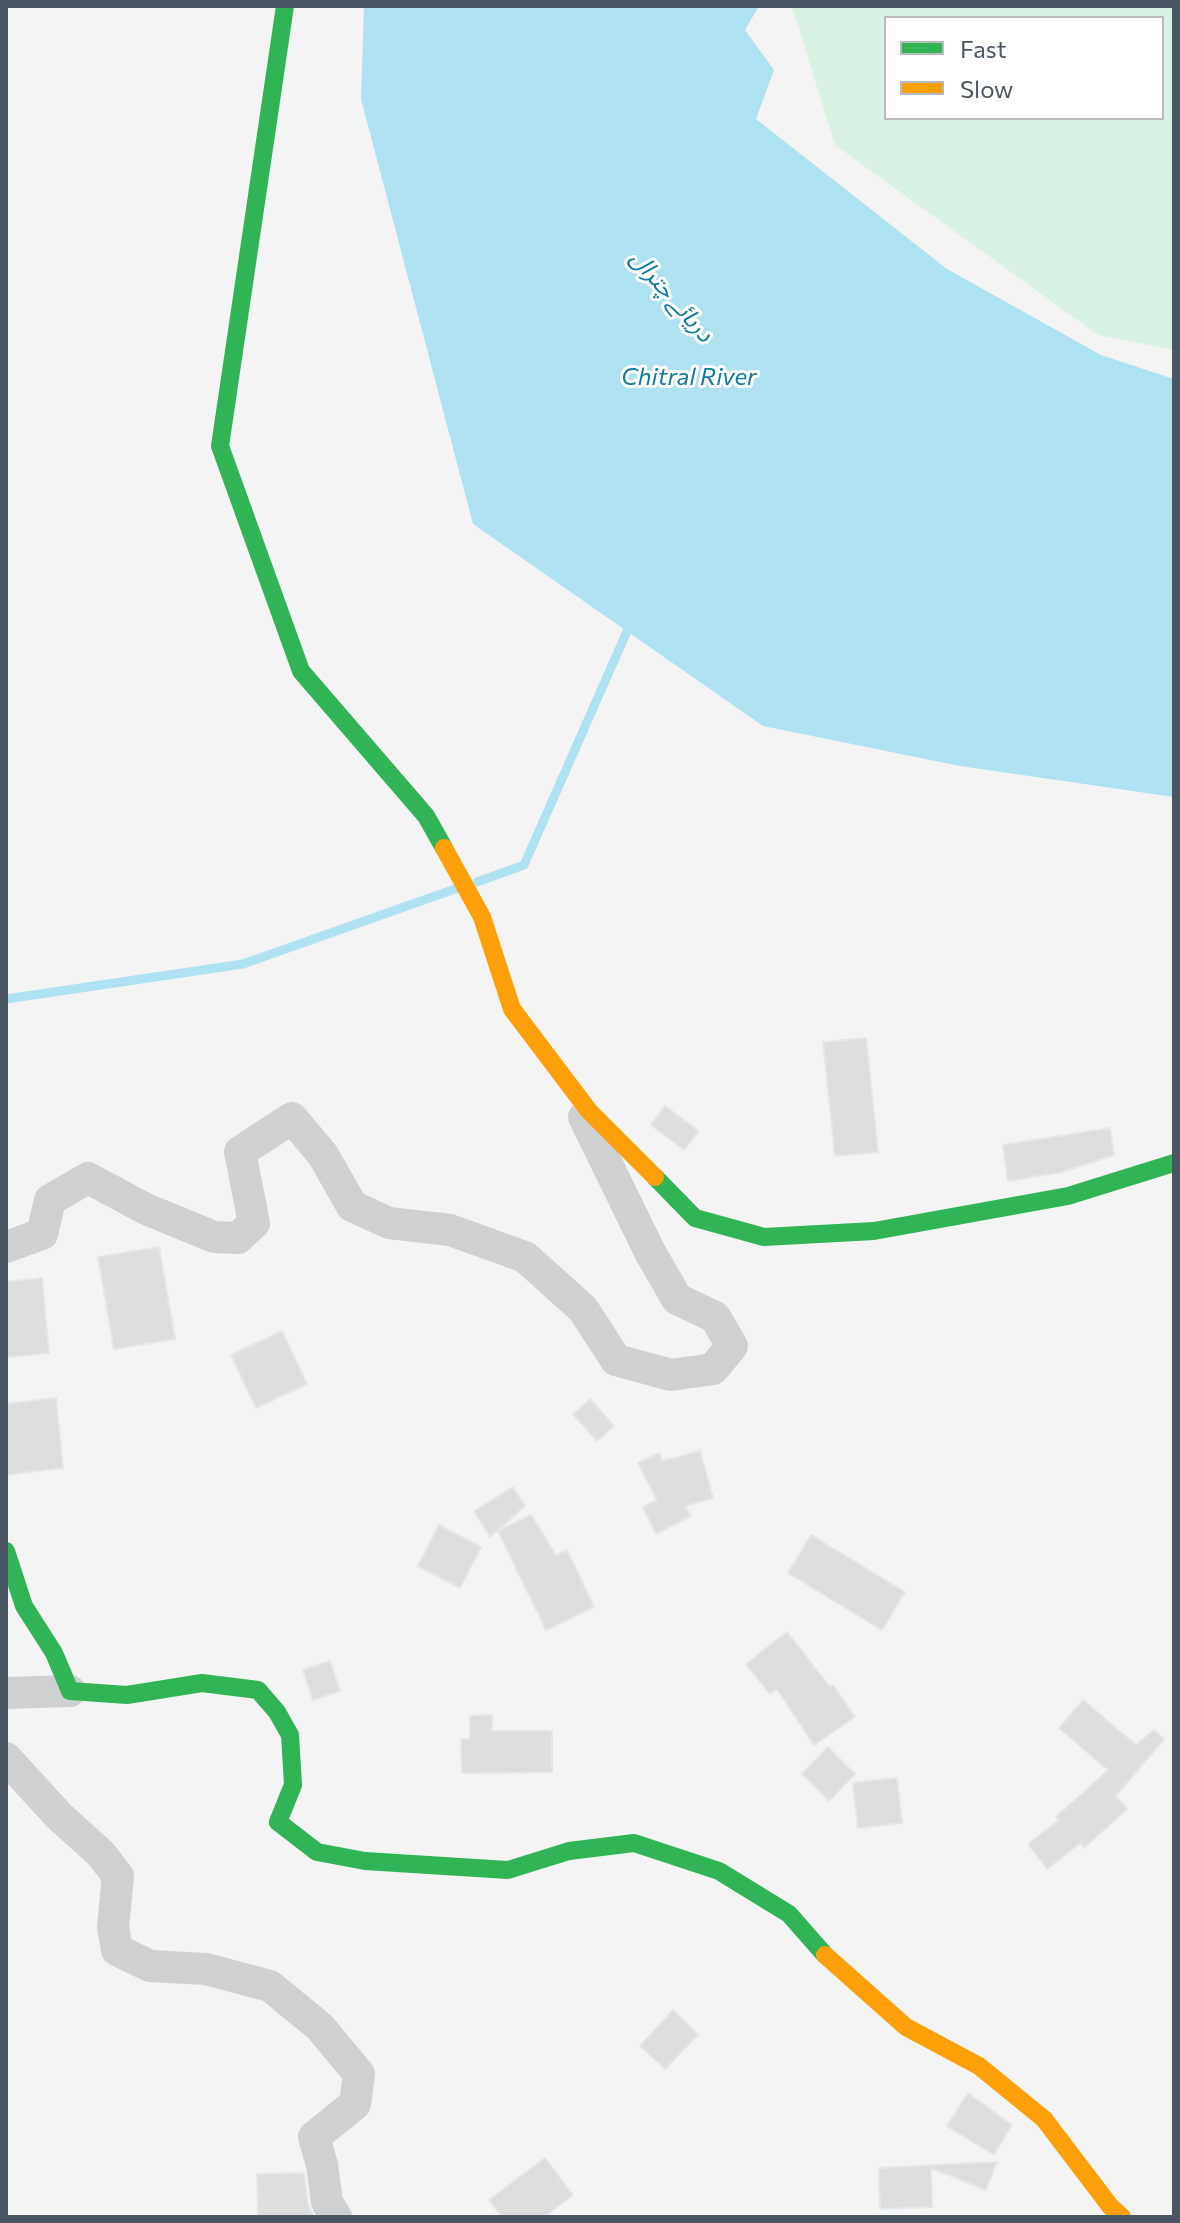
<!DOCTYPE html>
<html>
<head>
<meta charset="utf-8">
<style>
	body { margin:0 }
	#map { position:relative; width:1180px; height:2223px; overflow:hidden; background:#f4f4f4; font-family:Commissioner,sans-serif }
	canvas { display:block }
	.frame { position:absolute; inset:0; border:8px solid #4a5661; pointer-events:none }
	.legend { position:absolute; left:884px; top:16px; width:280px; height:104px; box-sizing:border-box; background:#fff; border:2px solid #b7bbc0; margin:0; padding:10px 14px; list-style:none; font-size:24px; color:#4a5661 }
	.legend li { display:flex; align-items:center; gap:16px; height:40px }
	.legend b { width:40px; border:2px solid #b7bbc0 }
</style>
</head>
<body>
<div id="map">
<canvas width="1180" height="2223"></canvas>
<div class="frame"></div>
<ul class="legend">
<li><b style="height:10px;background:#30b455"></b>Fast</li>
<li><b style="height:10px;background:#ff9f0a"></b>Slow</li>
</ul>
</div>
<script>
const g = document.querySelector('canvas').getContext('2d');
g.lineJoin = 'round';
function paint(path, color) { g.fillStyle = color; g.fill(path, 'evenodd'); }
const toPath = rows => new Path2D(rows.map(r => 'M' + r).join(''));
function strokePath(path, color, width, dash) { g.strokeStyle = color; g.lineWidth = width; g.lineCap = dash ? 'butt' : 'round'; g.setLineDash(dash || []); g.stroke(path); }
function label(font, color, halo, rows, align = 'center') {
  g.font = font + ' Commissioner,"Noto Sans Arabic",sans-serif'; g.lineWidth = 6; g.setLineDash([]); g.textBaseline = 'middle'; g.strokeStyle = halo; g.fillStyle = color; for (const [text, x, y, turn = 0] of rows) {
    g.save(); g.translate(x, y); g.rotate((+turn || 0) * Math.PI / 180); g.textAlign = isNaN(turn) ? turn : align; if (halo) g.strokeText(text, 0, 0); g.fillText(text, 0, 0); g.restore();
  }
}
paint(toPath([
	[792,6,1174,6,1174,350,1098,335,835,145],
	[886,18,1162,18,1162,118,886,118]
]), '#d9f2e3');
paint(toPath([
	[364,6,759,6,745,30,774,70,756,119,947,269,1101,355,1174,379,1174,797,960,766,763,726,473,524,361,99]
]), '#aee2f0');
strokePath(toPath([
	[477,882,524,865,632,620],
	[6,999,243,964,455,889]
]), '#aee2f0', 9);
const building = toPath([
	[866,1038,878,1152,835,1156,823,1042,866,1038],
	[665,1106,699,1131,684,1150,651,1125,665,1106],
	[1110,1128,1114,1155,1062,1172,1008,1181,1003,1145,1110,1128],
	[159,1247,175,1339,114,1349,98,1257,159,1247],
	[42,1278,49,1353,6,1357,6,1282,42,1278],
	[282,1331,307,1384,256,1408,231,1355,282,1331],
	[56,1398,63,1468,6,1475,6,1404,56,1398],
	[590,1399,614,1426,597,1441,573,1414,590,1399],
	[700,1451,713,1498,685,1506,691,1516,656,1534,643,1507,657,1500,638,1463,659,1453,663,1461,700,1451],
	[513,1487,525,1506,490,1537,474,1511,513,1487],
	[531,1515,556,1555,567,1550,594,1607,546,1630,498,1531,531,1515],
	[439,1525,481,1547,460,1588,418,1566,439,1525],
	[811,1535,905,1592,882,1630,788,1573,811,1535],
	[787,1632,830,1687,833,1685,855,1717,814,1745,777,1689,770,1694,746,1664,787,1632],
	[330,1661,340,1691,313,1700,303,1670,330,1661],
	[1083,1700,1136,1745,1154,1730,1164,1739,1116,1796,1127,1809,1084,1848,1080,1843,1047,1869,1028,1844,1059,1820,1056,1817,1108,1770,1059,1728,1083,1700],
	[492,1715,492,1731,552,1731,552,1772,462,1773,461,1739,470,1739,470,1716,492,1715],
	[828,1747,855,1774,829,1801,802,1774,828,1747],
	[897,1778,902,1823,858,1828,853,1783,897,1778],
	[673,2010,698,2035,665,2069,640,2046,673,2010],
	[968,2093,1012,2125,994,2155,947,2126,968,2093],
	[545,2158,573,2195,544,2217,502,2217,489,2200,545,2158],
	[997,2162,986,2190,931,2168,932,2207,880,2209,879,2168,997,2162],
	[304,2173,308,2205,314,2217,258,2217,257,2174,304,2173]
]);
paint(building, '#ddddde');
strokePath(building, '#e5e6e7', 2);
strokePath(toPath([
	[6,1247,42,1234,50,1200,88,1178,146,1209,214,1237,238,1238,254,1223,240,1152,292,1118,323,1155,352,1206,389,1223,450,1230,525,1257,583,1309,616,1360,671,1375,713,1369,732,1346,715,1317,677,1299,650,1252,584,1117],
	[6,1693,70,1691],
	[6,1758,59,1816,101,1854,118,1876,113,1927,117,1950,150,1966,206,1969,270,1986,320,2027,359,2074,355,2104,314,2137,322,2165,327,2202,336,2217]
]), '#ced0d2', 32);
strokePath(toPath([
	[285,6,220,446,301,671,426,816,444,848],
	[655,1177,695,1218,764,1237,874,1231,1068,1196,1174,1163],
	[6,1551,24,1606,54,1653,70,1691,127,1695,202,1683,258,1690,277,1712,290,1735,293,1785,278,1822,317,1852,365,1861,508,1870,569,1851,634,1843,719,1871,789,1914,825,1955]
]), '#30b455', 18);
strokePath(toPath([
	[444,848,482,917,512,1009,589,1111,655,1177],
	[825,1955,906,2027,979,2066,1044,2119,1110,2206,1122,2217]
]), '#ff9f0a', 18);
label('italic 24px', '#0c7c9b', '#fff', [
	["دریائے چترال",672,296,49],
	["Chitral River",689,377]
]);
</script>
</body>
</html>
